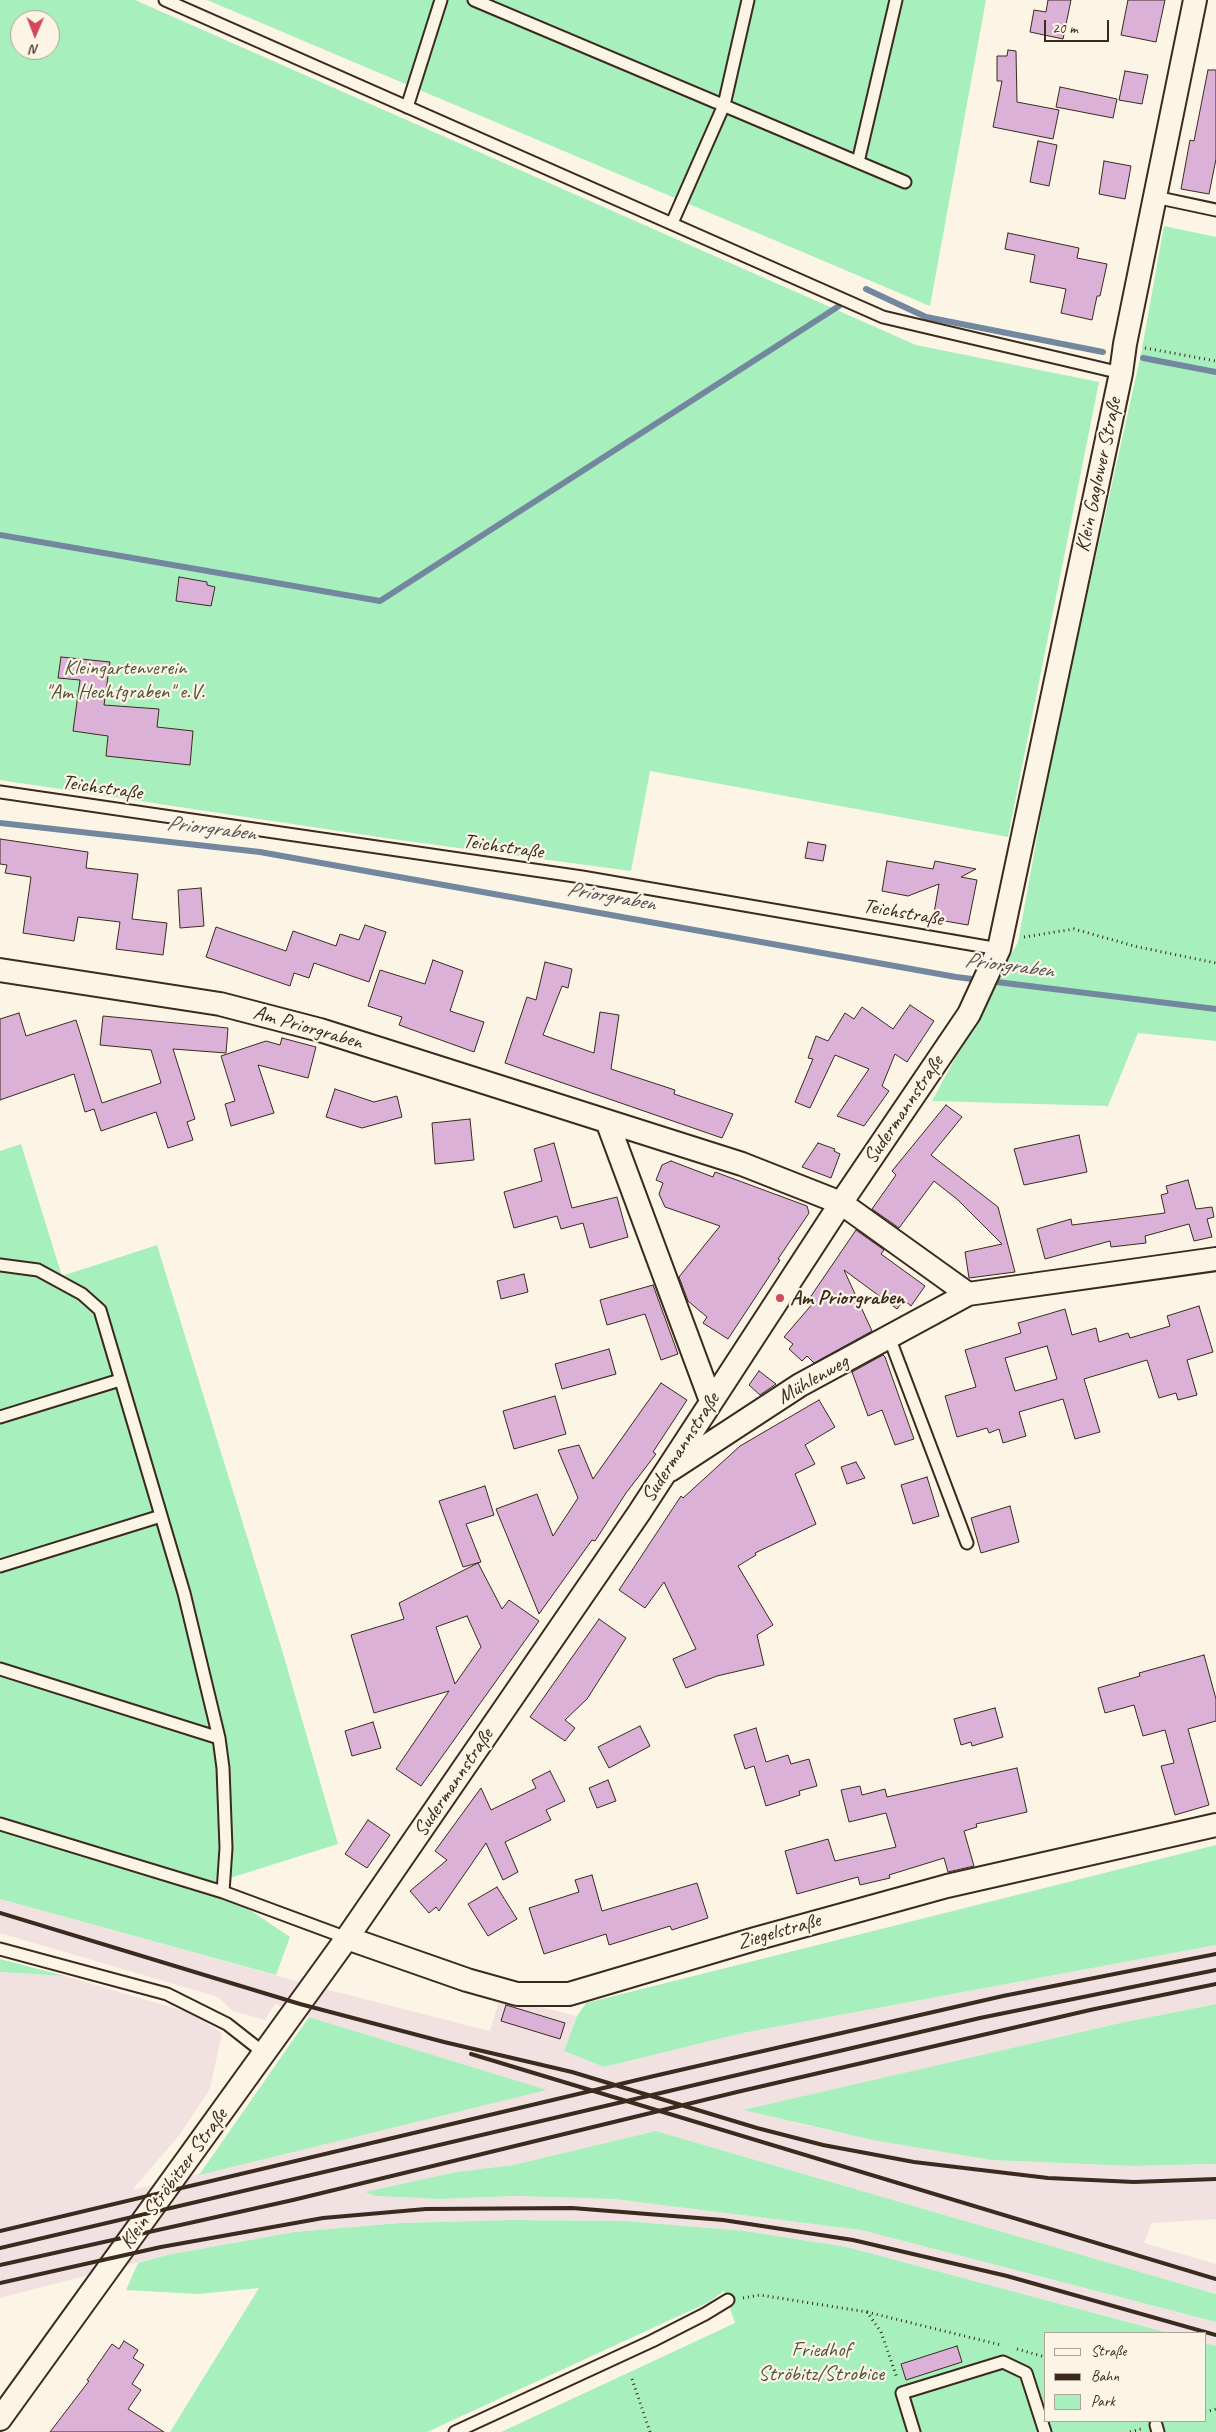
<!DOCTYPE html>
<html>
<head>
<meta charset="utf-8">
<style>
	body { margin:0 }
	#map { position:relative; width:1216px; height:2432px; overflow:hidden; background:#fcf5e5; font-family:Caveat,sans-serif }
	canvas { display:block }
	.legend { position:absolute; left:1044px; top:2332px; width:162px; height:90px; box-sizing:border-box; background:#fcf5e5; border:1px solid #afa495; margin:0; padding:6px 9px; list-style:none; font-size:15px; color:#3b2a1e }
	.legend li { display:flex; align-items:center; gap:10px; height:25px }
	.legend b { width:25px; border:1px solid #afa495 }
	.north { position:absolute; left:10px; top:10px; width:50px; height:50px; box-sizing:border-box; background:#fcf5e5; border:1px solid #afa495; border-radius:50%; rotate:181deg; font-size:14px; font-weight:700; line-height:20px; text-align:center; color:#3b2a1e }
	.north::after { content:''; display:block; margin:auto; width:18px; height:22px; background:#d1495b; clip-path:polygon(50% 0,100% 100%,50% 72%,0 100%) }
	.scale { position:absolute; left:1044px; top:20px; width:65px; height:22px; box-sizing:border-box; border:2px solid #3b2a1e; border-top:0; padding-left:6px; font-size:15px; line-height:18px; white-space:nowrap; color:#3b2a1e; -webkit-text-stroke:4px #fcf5e5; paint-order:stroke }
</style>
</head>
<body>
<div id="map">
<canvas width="1216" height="2432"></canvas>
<ul class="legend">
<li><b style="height:6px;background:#fcf5e5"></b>Straße</li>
<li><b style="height:6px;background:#3b2a1e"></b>Bahn</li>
<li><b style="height:14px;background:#a7f0be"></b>Park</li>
</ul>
<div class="north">N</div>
<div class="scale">20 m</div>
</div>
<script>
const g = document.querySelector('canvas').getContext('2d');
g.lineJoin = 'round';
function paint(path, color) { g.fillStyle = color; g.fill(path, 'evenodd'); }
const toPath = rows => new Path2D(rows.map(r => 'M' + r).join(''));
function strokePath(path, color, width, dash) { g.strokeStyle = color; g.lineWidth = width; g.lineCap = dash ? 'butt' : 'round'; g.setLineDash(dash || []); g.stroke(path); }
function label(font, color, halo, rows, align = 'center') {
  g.font = font + ' Caveat,sans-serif'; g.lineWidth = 4.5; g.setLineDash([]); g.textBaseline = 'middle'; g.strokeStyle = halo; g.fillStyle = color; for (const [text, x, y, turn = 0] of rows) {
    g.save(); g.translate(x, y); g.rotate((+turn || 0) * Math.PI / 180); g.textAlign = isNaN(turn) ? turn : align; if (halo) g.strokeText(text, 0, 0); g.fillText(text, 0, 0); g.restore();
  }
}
paint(toPath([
	[0,1899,325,1989,490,2031,500,1997,577,2016,564,2051,604,2067,743,2033,1216,1945,1216,2004,1120,2023,744,2110,827,2130,991,2160,1131,2166,1216,2164,1216,2219,1152,2223,1144,2243,1216,2264,1216,2294,656,2131,513,2165,456,2172,367,2192,376,2196,439,2199,515,2196,614,2199,861,2230,1216,2322,1216,2346,1205,2343,1205,2333,1169,2333,847,2247,745,2231,625,2221,511,2220,400,2223,294,2232,167,2255,0,2298,0,1972,65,1976,191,2013,222,2033,210,2089,178,2137,132,2190,546,2090,309,2017,275,2004,265,2020,233,2011,218,1997,0,1933]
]), '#f2e1e1');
paint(toPath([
	[0,0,135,0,916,345,1099,382,1008,837,650,771,631,871,392,839,0,780],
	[20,20,50,20,50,50,20,50],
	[207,0,986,0,930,306],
	[1164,226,1216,237,1216,1041,1138,1033,1108,1106,932,1101,1018,942,1054,744,1141,354],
	[21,1144,62,1276,157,1245,282,1650,338,1844,211,1884,290,1937,276,1975,0,1899,0,1151],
	[1216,1845,1216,1945,743,2033,604,2067,564,2051,577,2016,586,2003],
	[0,1959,65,1976,0,1972],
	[1216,2004,1216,2164,1131,2166,991,2160,873,2140,743,2110,1120,2023],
	[309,2017,547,2090,199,2175],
	[656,2131,1216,2294,1216,2322,861,2230,614,2199,515,2196,439,2199,376,2196,365,2192,456,2172,513,2165],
	[511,2220,626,2221,745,2231,847,2247,1169,2333,1045,2333,1045,2421,1205,2421,1205,2343,1216,2346,1216,2432,501,2432,735,2323,724,2291,709,2302,427,2432,170,2432,259,2288,198,2294,126,2290,138,2263,167,2255,294,2232,400,2223]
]), '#a7f0be');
strokePath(toPath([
	[866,289,926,317,1103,352],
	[1143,358,1216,372],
	[0,535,380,601,839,306],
	[0,823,260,852,956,977,1216,1009]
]), '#73889e', 6);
const building = toPath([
	[1048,0,1071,0,1063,39,1030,32,1034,10,1046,12,1048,0],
	[1128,0,1165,0,1156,42,1121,35,1128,0],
	[1008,50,1016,51,1017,102,1059,110,1053,139,993,127,1002,81,997,81,997,56,1007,56,1008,50],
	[1208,70,1216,70,1216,159,1209,194,1181,189,1190,140,1194,141,1208,70],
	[1125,71,1148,75,1142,104,1119,100,1125,71],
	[1060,87,1117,99,1113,118,1056,107,1060,87],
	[1038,141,1057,145,1049,186,1030,182,1038,141],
	[1104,161,1131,166,1125,199,1099,194,1104,161],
	[1008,233,1079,248,1077,258,1107,264,1100,296,1097,296,1092,320,1061,313,1066,289,1030,282,1035,255,1005,249,1008,233],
	[179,577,207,582,207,585,215,587,211,606,176,601,179,577],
	[61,657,110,662,104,705,159,709,157,727,193,731,190,765,106,756,108,736,73,731,80,680,58,678,61,657],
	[0,839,88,852,86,868,138,874,132,919,167,923,163,955,116,949,120,922,78,917,74,941,23,933,31,877,5,873,7,865,0,864,0,839],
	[808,842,826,845,823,861,805,858,808,842],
	[887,861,933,869,935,861,976,869,961,877,977,880,968,925,933,919,939,884,908,896,882,891,887,861],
	[201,888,204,926,180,928,178,890,201,888],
	[365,925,386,932,369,982,314,963,309,978,294,973,290,986,206,957,216,927,286,951,293,931,336,946,340,934,359,940,365,925],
	[433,960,463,971,450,1011,484,1022,474,1052,399,1025,402,1017,368,1006,380,970,425,984,433,960],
	[545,962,572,969,568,988,562,986,543,1035,594,1053,600,1012,619,1015,611,1069,675,1090,674,1094,733,1114,722,1138,505,1063,527,997,536,1000,545,962],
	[910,1005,934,1021,907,1062,895,1054,882,1086,889,1091,864,1126,837,1116,869,1069,835,1055,810,1108,795,1102,813,1059,808,1058,816,1036,828,1041,845,1013,854,1019,862,1007,893,1029,910,1005],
	[19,1013,26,1036,76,1020,102,1103,161,1083,151,1050,100,1045,103,1016,228,1028,226,1053,173,1049,195,1119,187,1122,193,1140,168,1148,156,1112,101,1131,94,1109,85,1112,74,1074,0,1100,0,1019,19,1013],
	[282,1038,316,1047,308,1078,258,1065,274,1113,231,1126,225,1104,235,1101,221,1056,266,1041,280,1045,282,1038],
	[335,1089,374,1102,397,1096,402,1117,362,1128,326,1117,335,1089],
	[946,1105,962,1117,931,1155,998,1207,1015,1272,969,1278,965,1252,1002,1244,958,1200,934,1181,899,1228,872,1209,896,1175,892,1171,946,1105],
	[470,1119,474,1160,435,1164,432,1123,470,1119],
	[1079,1135,1087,1172,1024,1185,1014,1149,1079,1135],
	[554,1143,572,1208,617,1197,628,1237,590,1248,583,1223,561,1229,557,1216,514,1228,504,1192,542,1181,534,1149,554,1143],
	[818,1143,835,1149,834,1151,840,1154,831,1178,802,1167,818,1143],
	[671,1161,713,1177,715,1172,807,1206,809,1213,778,1259,780,1260,728,1339,703,1323,707,1317,688,1301,679,1277,720,1226,665,1207,659,1194,663,1183,656,1180,662,1165,671,1161],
	[1188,1180,1196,1209,1212,1207,1214,1217,1207,1219,1212,1237,1194,1241,1189,1224,1145,1236,1146,1243,1111,1247,1110,1241,1045,1259,1037,1229,1071,1219,1072,1225,1165,1213,1161,1195,1168,1193,1166,1186,1188,1180],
	[856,1230,884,1250,881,1254,925,1286,911,1306,904,1300,897,1309,844,1270,872,1331,814,1363,807,1356,802,1361,789,1349,793,1344,784,1337,814,1302,809,1299,856,1230],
	[524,1274,528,1292,501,1299,497,1281,524,1274],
	[653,1285,678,1354,661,1360,645,1314,607,1325,600,1300,653,1285],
	[1199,1306,1213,1352,1187,1360,1197,1395,1178,1400,1176,1393,1159,1398,1147,1360,1084,1379,1100,1432,1075,1439,1063,1399,1019,1412,1026,1436,1003,1443,999,1429,989,1433,987,1428,957,1437,945,1396,976,1387,965,1350,1021,1333,1018,1323,1065,1309,1072,1335,1096,1328,1099,1342,1128,1333,1130,1338,1170,1326,1167,1316,1199,1306],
	[1047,1346,1057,1379,1015,1391,1005,1358,1047,1346],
	[609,1349,616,1374,562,1389,555,1364,609,1349],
	[883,1355,885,1357,914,1439,895,1445,882,1410,868,1416,852,1372,883,1355],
	[759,1371,776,1384,760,1395,749,1385,759,1371],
	[661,1383,687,1400,653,1452,656,1454,626,1493,595,1541,592,1540,539,1614,496,1509,537,1494,553,1536,578,1498,558,1450,579,1445,593,1479,661,1383],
	[555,1396,566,1434,514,1449,503,1411,555,1396],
	[819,1400,835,1427,805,1445,815,1464,795,1474,816,1524,755,1553,756,1555,738,1566,773,1625,757,1635,764,1665,717,1676,686,1688,673,1659,696,1649,664,1582,645,1608,619,1590,681,1496,683,1498,740,1446,819,1400],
	[856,1462,865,1478,847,1484,841,1467,856,1462],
	[927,1477,939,1516,913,1524,901,1485,927,1477],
	[485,1486,494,1515,466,1524,481,1562,463,1567,439,1501,485,1486],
	[1010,1506,1019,1542,981,1553,971,1518,1010,1506],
	[478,1563,502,1609,509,1600,539,1621,421,1786,396,1769,449,1691,374,1713,351,1635,404,1619,399,1603,478,1563],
	[467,1616,481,1647,455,1684,436,1627,467,1616],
	[599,1619,626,1638,587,1699,565,1720,575,1728,565,1741,530,1717,599,1619],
	[1204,1655,1216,1699,1216,1721,1188,1729,1209,1805,1175,1815,1161,1766,1174,1763,1165,1730,1143,1736,1134,1705,1105,1713,1098,1688,1140,1676,1139,1673,1204,1655],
	[995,1708,1003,1737,972,1746,971,1742,961,1745,954,1719,995,1708],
	[373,1722,381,1748,352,1756,345,1731,373,1722],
	[640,1726,650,1746,609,1768,598,1747,640,1726],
	[756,1728,766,1762,788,1755,791,1764,809,1759,817,1786,799,1791,800,1795,766,1806,754,1766,745,1769,734,1735,756,1728],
	[1017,1768,1027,1812,976,1824,977,1827,964,1831,974,1866,948,1872,944,1858,889,1875,890,1878,860,1885,858,1877,797,1894,785,1851,828,1839,835,1861,896,1847,886,1813,849,1822,841,1790,860,1786,862,1795,885,1789,887,1797,1017,1768],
	[550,1771,565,1801,546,1810,551,1820,505,1842,518,1872,503,1880,486,1843,439,1911,436,1907,429,1913,410,1891,447,1860,435,1851,481,1788,491,1810,536,1788,532,1780,550,1771],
	[608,1780,616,1801,597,1808,589,1788,608,1780],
	[368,1820,390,1835,367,1868,345,1854,368,1820],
	[592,1875,602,1911,697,1883,708,1918,672,1930,670,1926,609,1945,606,1934,544,1954,529,1908,579,1892,575,1880,592,1875],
	[497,1887,517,1919,488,1936,468,1904,497,1887],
	[506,2005,565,2023,560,2039,501,2021,506,2005],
	[124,2341,138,2350,133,2358,144,2365,132,2384,141,2390,128,2409,164,2432,50,2432,89,2381,87,2380,112,2344,119,2349,124,2341],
	[957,2346,962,2362,906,2380,901,2364,957,2346]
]);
paint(building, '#dbb1d7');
strokePath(building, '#3b2a1e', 1);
const service = toPath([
	[165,0,883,317,1121,373],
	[474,0,905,182],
	[407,107,441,0],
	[858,162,896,0],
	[1155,197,1216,210],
	[672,223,724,105,748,0],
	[0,792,582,877,999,949],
	[0,1265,38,1270,82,1294,100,1310,184,1593,219,1738],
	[889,1337,967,1543],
	[0,1417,120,1380],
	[0,1566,161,1516],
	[0,1669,219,1738,223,1768,226,1848,223,1892],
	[0,1824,223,1892,347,1938],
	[0,1949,167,1994,227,2024,264,2053],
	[1156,2425,1158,2432],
	[455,2432,652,2341,705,2314,728,2300],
	[914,2432,902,2393,1003,2362,1026,2373,1045,2432]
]);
const minor = toPath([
	[0,970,220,1004,320,1030,742,1164,841,1203,968,1294],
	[607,1121,711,1401],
	[670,1470,800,1385,968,1294,1216,1259],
	[347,1938,467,1980,517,1994,569,1994,755,1939,947,1886,1216,1825],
	[0,2419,347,1938,639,1513,841,1203,969,1014,999,949,1121,373,1125,344,1195,0]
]);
strokePath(service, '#3b2a1e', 15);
strokePath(minor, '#3b2a1e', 26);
strokePath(toPath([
	[1145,348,1216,361],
	[1024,937,1074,929,1138,947,1216,963],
	[743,2298,760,2295,867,2312,881,2332,897,2378],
	[867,2312,1001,2345],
	[1017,2349,1045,2357],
	[632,2379,650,2432],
	[1205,2412,1216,2409],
	[1130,2432,1141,2429]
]), '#3b2a1e', 3, [1, 4]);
strokePath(service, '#fcf5e5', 11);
strokePath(minor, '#fcf5e5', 22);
strokePath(toPath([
	[0,1913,300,2004,444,2042,572,2072,757,2128,823,2145,914,2162,1048,2178,1134,2182,1216,2179],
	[471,2054,1216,2279],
	[0,2231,654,2076,1003,1996,1216,1954],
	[0,2248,980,2018,1216,1970],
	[0,2265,293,2200,737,2092,1090,2010,1216,1984],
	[0,2283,161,2247,323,2218,426,2209,572,2208,723,2220,853,2240,1007,2276,1216,2335]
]), '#3b2a1e', 4);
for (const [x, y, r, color] of [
	[780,1298,5,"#d1495b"]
]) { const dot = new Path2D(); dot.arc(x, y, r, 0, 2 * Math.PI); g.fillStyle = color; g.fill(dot); strokePath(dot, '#fcf5e5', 2); }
label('21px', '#3b2a1e', '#fcf5e5', [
	["Klein Gaglower Straße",1099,475,-78],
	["Teichstraße",102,788,8],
	["Teichstraße",503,847,8],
	["Teichstraße",903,913,10],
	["Am Priorgraben",308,1028,16],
	["Sudermannstraße",904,1110,-56],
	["Mühlenweg",813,1380,-30],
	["Sudermannstraße",681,1448,-57],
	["Sudermannstraße",454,1783,-56],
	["Ziegelstraße",779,1932,-16],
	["Klein Ströbitzer Straße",174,2179,-54]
]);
label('21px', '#51523e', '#fcf5e5', [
	["Kleingartenverein",125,668],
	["\"Am Hechtgraben\" e.V.",125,692],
	["Friedhof",821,2350],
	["Ströbitz/Strobice",821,2374]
]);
label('bold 21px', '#3b2a1e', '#fcf5e5', [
	["Am Priorgraben",790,1298]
], 'left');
label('italic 22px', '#525153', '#fcf5e5', [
	["Priorgraben",211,829,7],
	["Priorgraben",611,897,10],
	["Priorgraben",1009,966,7]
]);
</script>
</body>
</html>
